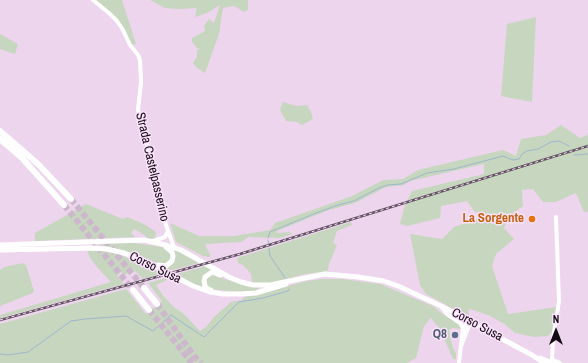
<!DOCTYPE html>
<html>
<head>
<meta charset="utf-8">
<style>
	body { margin:0 }
	#map { position:relative; width:588px; height:363px; overflow:hidden; background:#eed5ee; font-family:"Archivo Narrow",sans-serif }
	canvas { display:block }
	.north { position:absolute; left:536px; top:311px; width:40px; height:40px; -webkit-text-stroke:3px #fbe2fb; paint-order:stroke; rotate:0deg; font-size:11px; font-weight:700; line-height:16px; text-align:center; color:#140c14 }
	.north::after { content:''; display:block; margin:auto; width:14px; height:18px; background:#140c14; clip-path:polygon(50% 0,100% 100%,50% 72%,0 100%) }
</style>
</head>
<body>
<div id="map">
<canvas width="588" height="363"></canvas>
<div class="north">N</div>
</div>
<script>
const g = document.querySelector('canvas').getContext('2d');
g.lineJoin = 'round';
function paint(path, color) { g.fillStyle = color; g.fill(path, 'evenodd'); }
const toPath = rows => new Path2D(rows.map(r => 'M' + r).join(''));
function strokePath(path, color, width, dash) { g.strokeStyle = color; g.lineWidth = width; g.lineCap = dash ? 'butt' : 'round'; g.setLineDash(dash || []); g.stroke(path); }
function label(font, color, halo, rows, align = 'center') {
  g.font = font + ' "Archivo Narrow",sans-serif'; g.lineWidth = 3; g.setLineDash([]); g.textBaseline = 'middle'; g.strokeStyle = halo; g.fillStyle = color; for (const [text, x, y, turn = 0] of rows) {
    g.save(); g.translate(x, y); g.rotate((+turn || 0) * Math.PI / 180); g.textAlign = isNaN(turn) ? turn : align; if (halo) g.strokeText(text, 0, 0); g.fillText(text, 0, 0); g.restore();
  }
}
paint(toPath([
	[92,0,122,0,136,44,130,45,122,27],
	[150,0,248,0,248,10,244,12,234,6,223,8,219,34,205,73,196,67,193,63,197,57,197,50,200,48,197,48,192,42,192,38,205,31,204,26,209,19,214,23,220,5,207,13,195,17,197,8,179,9,165,8],
	[536,17,532,102,501,96,507,24],
	[0,34,18,44,15,54,0,49],
	[283,102,297,106,307,105,311,112,313,119,302,125,297,122,286,121,280,110],
	[561,125,580,138,588,135,588,212,584,212,576,193,556,202,543,202,533,189,522,190,523,206,509,216,504,228,514,239,496,254,492,266,508,314,557,307,552,331,548,336,534,337,515,333,503,323,488,315,470,309,468,311,470,318,426,294,420,285,410,234,442,239,454,227,486,216,474,211,467,201,441,206,440,218,407,226,400,224,404,208,412,191,484,174,484,164,410,181,404,185,386,187,355,203,329,210,277,231,277,233,289,232,293,234,279,238,248,237,242,242,205,244,211,257,203,256,176,242,170,223,199,236,234,236,270,230,275,223,352,196,383,180,403,179,418,170,503,150,516,156,521,139,546,135],
	[86,204,123,219,127,217,144,224,156,232,155,239,146,238,146,236,134,229,131,233,135,237,35,241,35,233],
	[351,222,352,225,337,231,333,243,337,245,329,264,328,271,305,274,271,283,258,283,252,282,251,274,243,265,238,263,237,258],
	[104,243,134,243,162,247,167,249,171,254,170,261,164,265,158,264,136,254,100,245],
	[171,248,183,254,199,263,168,271,162,268,170,265],
	[87,250,104,251,123,256,164,273,143,279,133,269,125,275,121,272,117,276,124,284,0,318,0,315,111,282,96,266,90,258],
	[23,263,26,265,34,291,33,293,0,306,0,270,4,267],
	[206,266,214,271,209,271,205,275,206,289,174,275],
	[211,274,236,283,258,287,259,289,253,291,234,292,212,289,207,286,206,278],
	[166,278,167,280,156,285,164,297,175,308,183,313,200,331,206,327,214,317,231,302,242,300,244,297,256,295,306,281,321,279,343,279,380,284,433,306,441,313,459,324,461,329,453,328,449,330,451,341,453,348,456,353,456,359,453,359,440,329,431,318,424,326,416,358,407,363,0,363,0,324,126,289,146,314,162,301,148,283]
]), '#c7d6be');
strokePath(toPath([
	[574,155,588,154],
	[268,238,270,232,316,213,338,205,354,201,379,188,387,185,401,184,427,173,454,169,503,156,513,160,519,159,522,154,527,151,538,149,551,142,559,141,569,146],
	[268,240,269,244],
	[269,248,270,256,285,278],
	[0,354,8,355,28,352,71,321,85,319,126,316,153,331,171,315,204,337,239,302,263,298,288,291,289,289]
]), '#9eb7cf', 1);
strokePath(toPath([
	[71,199,144,288],
	[64,205,133,290],
	[157,304,194,356,201,363],
	[149,310,192,363]
]), '#cdb7cd', 6, [6, 3]);
strokePath(toPath([
	[93,0,110,14,117,21,123,30,130,45,138,55,140,60,141,82,138,110,152,164,158,200,168,231],
	[153,241,165,237,168,231,174,247],
	[441,306,447,314,460,323,463,328],
	[461,346,468,328,471,322],
	[552,361,553,339,559,301,556,217],
	[459,363,463,328,466,324,471,322]
]), '#fff', 4);
strokePath(toPath([
	[0,245,144,240,166,245,181,250,229,277,241,282,253,285,270,285,325,274,358,277,384,281,398,286,441,306,532,355,544,363],
	[0,250,90,248,107,249,124,253,147,262,193,286,210,292,223,294,240,294,256,293,286,284],
	[158,265,166,266,172,261,173,256,172,252,166,247],
	[211,290,208,289,205,286,204,281,205,277,212,272,220,275],
	[540,358,550,362],
	[549,363,554,361,559,363]
]), '#fff', 5);
strokePath(toPath([
	[0,131,38,164,71,199],
	[0,139,22,158,64,205],
	[144,288,157,304],
	[133,290,149,310]
]), '#fff', 6);
const rail = toPath([
	[0,320,240,254,588,146]
]);
strokePath(rail, '#615361', 2.5);
strokePath(rail, '#fbe2fb', 1, [3]);
for (const [x, y, r, color] of [
	[532,219,4,"#e8710a"],
	[455,335,4,"#5c6f8a"]
]) { const dot = new Path2D(); dot.arc(x, y, r, 0, 2 * Math.PI); g.fillStyle = color; g.fill(dot); strokePath(dot, '#fbe2fb', 1.5); }
label('13px', '#140c14', '#fbe2fb', [
	["Strada Castelpasserino",152,167,77],
	["Corso Susa",155,268,26],
	["Corso Susa",477,325,28]
]);
label('bold 13px', '#c56008', '#fbe2fb', [
	["La Sorgente",524,219]
], 'right');
label('bold 13px', '#4e5e75', '#fbe2fb', [
	["Q8",447,335]
], 'right');
</script>
</body>
</html>
